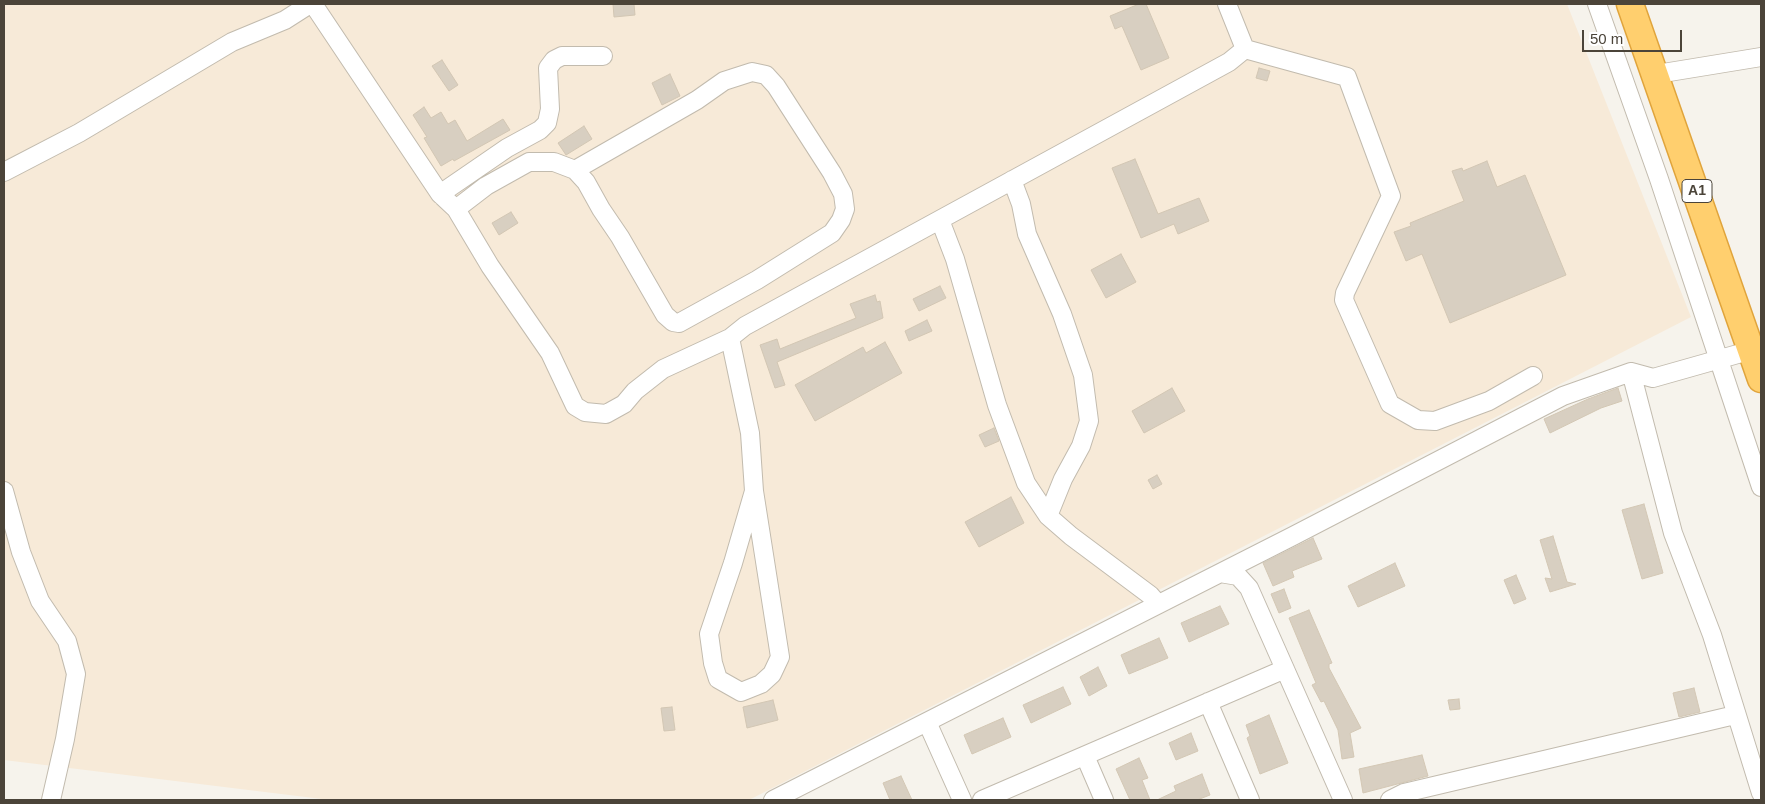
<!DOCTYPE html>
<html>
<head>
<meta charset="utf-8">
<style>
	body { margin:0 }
	#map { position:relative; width:1765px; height:804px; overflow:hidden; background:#f6f3ec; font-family:Helvetica,sans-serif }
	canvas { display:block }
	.frame { position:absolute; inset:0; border:5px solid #4b4439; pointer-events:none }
	.scale { position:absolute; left:1582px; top:30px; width:100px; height:22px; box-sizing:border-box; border:2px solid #4b4439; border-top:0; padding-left:6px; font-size:15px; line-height:18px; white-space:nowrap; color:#4b4439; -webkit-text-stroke:4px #fff; paint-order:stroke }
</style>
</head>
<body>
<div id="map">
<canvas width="1765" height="804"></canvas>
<div class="frame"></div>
<div class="scale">50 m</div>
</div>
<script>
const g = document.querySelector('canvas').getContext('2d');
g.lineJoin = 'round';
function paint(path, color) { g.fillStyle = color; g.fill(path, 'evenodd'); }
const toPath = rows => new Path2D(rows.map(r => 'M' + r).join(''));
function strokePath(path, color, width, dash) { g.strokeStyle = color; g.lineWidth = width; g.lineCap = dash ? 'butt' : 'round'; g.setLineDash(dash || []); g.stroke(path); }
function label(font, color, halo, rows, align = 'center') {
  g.font = font + ' Helvetica,sans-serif'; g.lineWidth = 5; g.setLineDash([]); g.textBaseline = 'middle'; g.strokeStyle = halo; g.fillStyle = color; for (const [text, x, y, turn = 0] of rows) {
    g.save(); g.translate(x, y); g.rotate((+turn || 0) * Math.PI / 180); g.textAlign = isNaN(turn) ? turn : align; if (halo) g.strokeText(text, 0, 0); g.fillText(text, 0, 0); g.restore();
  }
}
paint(toPath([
	[4,4,1567,4,1691,317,749,800,330,800,4,760]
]), '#f7ead8');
const building = toPath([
	[613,4,634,4,635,15,614,17,613,4],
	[1139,4,1146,4,1169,58,1141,70,1122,26,1115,29,1110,16,1139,4],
	[442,60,458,85,449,91,432,66,442,60],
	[1259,68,1270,71,1267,81,1256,78,1259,68],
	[670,74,680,96,662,105,652,83,670,74],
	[424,107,431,118,441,112,448,124,455,120,467,141,503,119,510,130,454,161,453,159,441,166,424,138,427,137,413,115,424,107],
	[584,126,592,139,566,155,558,143,584,126],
	[1135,159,1158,214,1199,198,1209,221,1178,234,1174,224,1141,238,1112,168,1135,159],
	[1487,161,1497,187,1525,175,1566,275,1450,323,1422,254,1406,261,1394,232,1411,226,1410,223,1464,201,1452,171,1462,168,1463,171,1487,161],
	[511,212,518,223,499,235,492,223,511,212],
	[1121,254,1136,282,1106,298,1091,270,1121,254],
	[940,286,946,298,919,311,913,299,940,286],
	[875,295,877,302,880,301,883,318,777,362,785,385,775,388,760,345,777,339,780,349,856,318,850,304,875,295],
	[927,320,932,331,909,341,905,331,927,320],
	[885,342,902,373,815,421,795,385,863,347,866,353,885,342],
	[1172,388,1185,411,1144,433,1132,411,1172,388],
	[1618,388,1622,401,1601,408,1550,433,1544,419,1588,399,1618,388],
	[994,428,999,441,985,447,979,435,994,428],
	[1157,475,1162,484,1153,489,1148,480,1157,475],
	[1011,497,1024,523,979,547,965,522,1011,497],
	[1644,504,1663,573,1642,579,1622,510,1644,504],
	[1553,536,1567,582,1576,584,1550,592,1545,578,1552,579,1540,540,1553,536],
	[1313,538,1322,559,1292,571,1294,577,1273,586,1263,563,1313,538],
	[1395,563,1405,586,1358,607,1348,586,1395,563],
	[1516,575,1526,599,1514,604,1504,580,1516,575],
	[1284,589,1291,608,1279,613,1271,594,1284,589],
	[1220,606,1229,624,1189,642,1181,623,1220,606],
	[1309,610,1332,663,1329,664,1329,668,1361,728,1350,733,1354,757,1342,759,1338,730,1324,701,1321,702,1312,685,1316,683,1289,618,1309,610],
	[1159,638,1168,658,1129,674,1121,655,1159,638],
	[1098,667,1107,686,1089,696,1080,677,1098,667],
	[1063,687,1071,704,1031,723,1023,705,1063,687],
	[1694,688,1700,712,1679,717,1673,693,1694,688],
	[1459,699,1460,709,1450,710,1448,700,1459,699],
	[773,700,778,720,747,728,743,707,773,700],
	[672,707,675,730,664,731,661,708,672,707],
	[1269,715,1288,763,1260,774,1247,738,1250,736,1246,725,1269,715],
	[1003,718,1011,737,972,754,964,735,1003,718],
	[1191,733,1198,751,1176,760,1169,743,1191,733],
	[1422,755,1428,776,1363,793,1359,769,1422,755],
	[1139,758,1148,778,1142,780,1150,800,1130,800,1116,769,1139,758],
	[1202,774,1210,795,1197,800,1157,800,1176,791,1174,786,1202,774],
	[901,776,912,800,890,800,883,783,901,776]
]);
paint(building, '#d8cfc1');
strokePath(building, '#d3c7b4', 1);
const minor = toPath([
	[313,4,440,194,456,209,490,266,550,353,575,406,585,412,606,414,624,404,635,391,663,369,730,338,745,326,1229,62,1245,49],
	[1227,4,1245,49],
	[1597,4,1659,179,1761,487],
	[1245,49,1347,77,1391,196,1345,293,1344,300,1390,404,1418,420,1435,421,1489,401,1533,376],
	[1657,74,1761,57],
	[4,172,79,133,232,42,285,20,310,4],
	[1012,180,1021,204,1027,234,1062,314,1083,375,1089,421,1081,446,1063,479,1048,516],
	[440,194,507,148,540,130,547,123,550,109,548,68,554,60,562,56,603,56],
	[456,209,486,186,529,162,554,162,575,170,586,182,601,209,620,237,665,315,673,322,679,323,757,280,832,233,841,220,845,209,843,194,832,173,776,86,766,75,752,72,724,81,697,100,575,170],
	[940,220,955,259,997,405,1026,483,1048,516,1071,536,1150,595,1158,604],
	[730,338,750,433,754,491,780,657,772,674,761,684,741,692,718,679,713,663,709,634,733,563,754,491],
	[1631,372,1673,533,1712,635,1761,793],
	[4,491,21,552,40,601,67,641,76,674,65,739,51,800],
	[1220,573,1238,576,1249,588,1343,800],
	[1208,702,1250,800],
	[927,722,962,800],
	[1085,756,1104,800],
	[773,800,1293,536,1563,396,1631,372,1653,378,1752,350],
	[982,800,1285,669],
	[1390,800,1404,793,1735,715]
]);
const highway = toPath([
	[1630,4,1761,379]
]);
strokePath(minor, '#c2bbae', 20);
strokePath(highway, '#e0a43c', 29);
strokePath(minor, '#fff', 18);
strokePath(highway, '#ffcf6e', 26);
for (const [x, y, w] of [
	[1697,191,30]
]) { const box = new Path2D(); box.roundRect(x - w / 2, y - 11.5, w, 23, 4); g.fillStyle = '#fff'; g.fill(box); strokePath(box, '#4b4439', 1); }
label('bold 14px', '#4b4439', null, [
	["A1",1697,191]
]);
</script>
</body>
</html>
